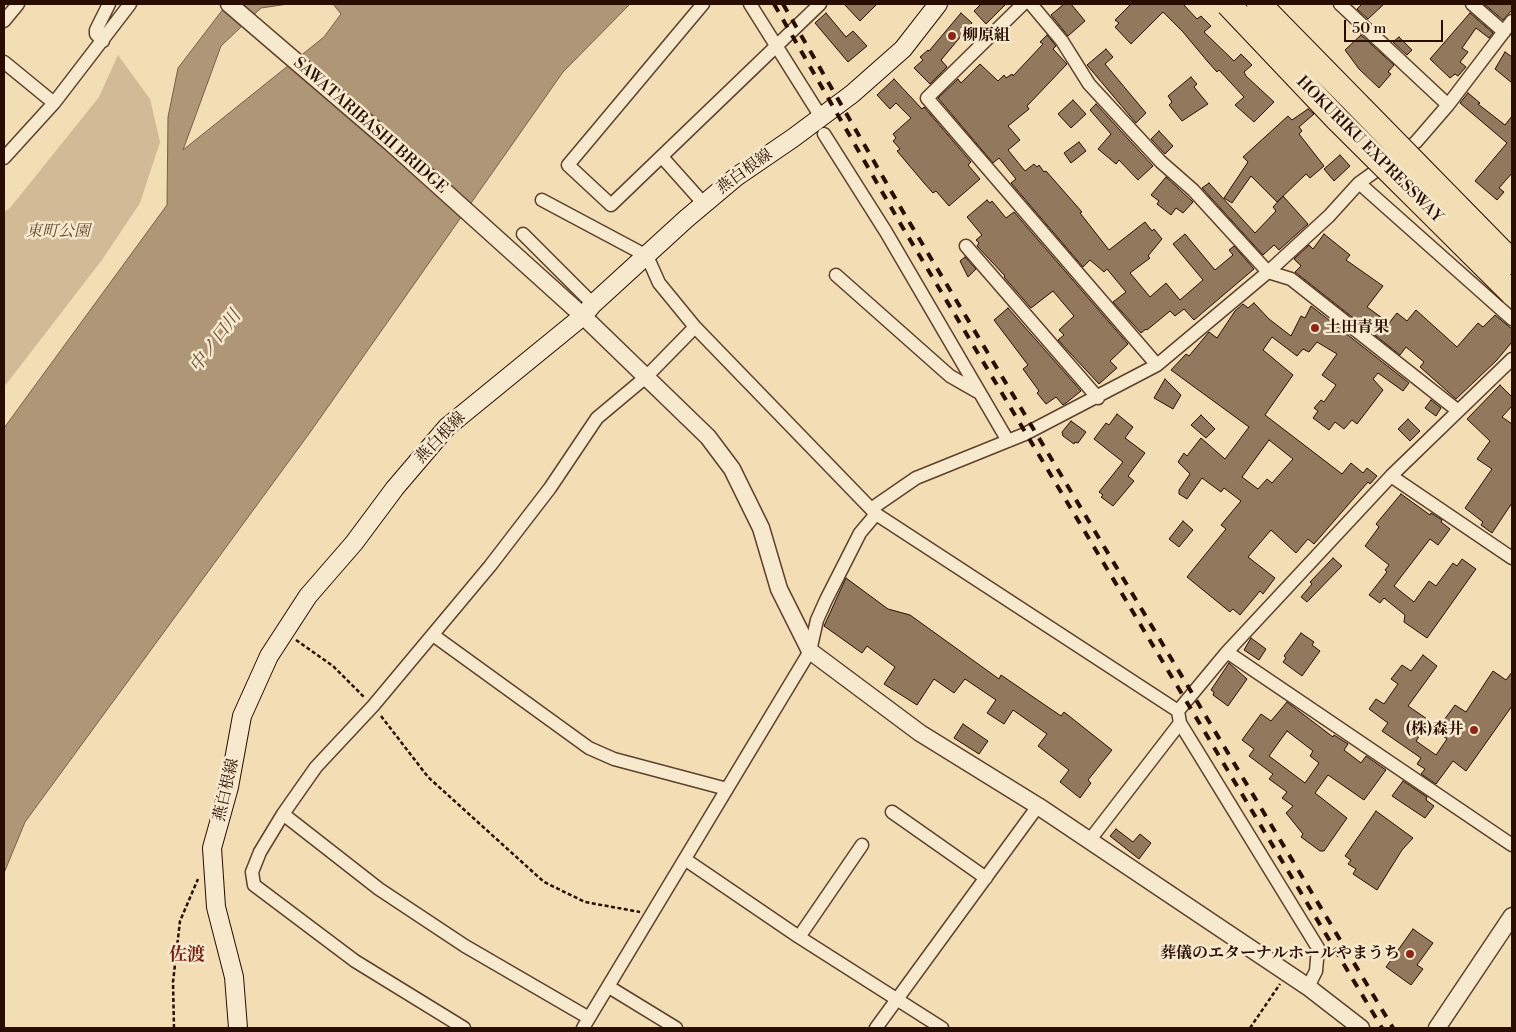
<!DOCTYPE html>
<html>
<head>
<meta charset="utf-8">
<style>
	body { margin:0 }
	#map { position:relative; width:1516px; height:1032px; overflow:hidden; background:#f3ddb4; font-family:"Libre Bodoni",serif }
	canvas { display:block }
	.frame { position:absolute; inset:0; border:5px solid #290d00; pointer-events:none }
	.scale { position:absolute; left:1344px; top:20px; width:99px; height:22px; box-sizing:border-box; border:2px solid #290d00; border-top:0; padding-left:6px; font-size:15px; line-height:18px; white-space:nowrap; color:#290d00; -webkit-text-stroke:4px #f7e9ce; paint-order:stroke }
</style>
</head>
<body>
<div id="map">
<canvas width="1516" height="1032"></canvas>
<div class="frame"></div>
<div class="scale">50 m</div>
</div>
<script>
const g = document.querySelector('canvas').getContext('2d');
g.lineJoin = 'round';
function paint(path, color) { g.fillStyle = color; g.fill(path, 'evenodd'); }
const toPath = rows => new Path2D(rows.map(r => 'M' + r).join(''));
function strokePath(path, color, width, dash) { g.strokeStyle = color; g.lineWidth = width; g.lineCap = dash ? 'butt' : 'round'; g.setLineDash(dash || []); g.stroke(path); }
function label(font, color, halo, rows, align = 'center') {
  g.font = font + ' "Libre Bodoni","Noto Serif JP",serif'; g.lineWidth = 5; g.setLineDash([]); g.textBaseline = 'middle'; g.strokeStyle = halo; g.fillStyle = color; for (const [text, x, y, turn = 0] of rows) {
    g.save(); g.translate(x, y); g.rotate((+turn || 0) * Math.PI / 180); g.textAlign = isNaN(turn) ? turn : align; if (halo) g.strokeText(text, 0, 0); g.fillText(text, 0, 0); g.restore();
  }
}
paint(toPath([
	[118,55,150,99,160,142,140,203,102,260,4,387,4,212,10,208,99,97]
]), '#d1ba95');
const water = toPath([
	[227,4,288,4,261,8,221,46,183,150,324,37,341,14,333,4,630,4,563,72,311,431,25,822,4,873,4,428,167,205,168,117,178,68,227,4]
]);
paint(water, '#ae9677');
strokePath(water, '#795f47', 1);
const building = toPath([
	[844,4,877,4,860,21,844,4],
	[981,4,1006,4,986,24,974,11,981,4],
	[1064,4,1071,4,1085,21,1068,36,1051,15,1064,4],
	[1131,4,1183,4,1197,19,1201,16,1211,26,1204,32,1234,61,1241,54,1252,65,1244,72,1246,76,1274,102,1254,122,1235,105,1244,97,1219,70,1217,72,1208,62,1183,32,1163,12,1131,44,1115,27,1119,23,1115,20,1131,4],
	[1362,4,1384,4,1368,19,1357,9,1362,4],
	[1484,4,1512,4,1512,10,1503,20,1484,4],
	[826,13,846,37,853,31,867,46,848,62,815,23,826,13],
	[961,13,972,23,941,60,947,67,930,84,914,68,923,60,920,57,928,50,929,51,961,13],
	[1470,13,1493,33,1489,38,1476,28,1462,48,1468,52,1460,62,1466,67,1458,76,1455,74,1450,78,1430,59,1470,13],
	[1047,35,1056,46,1053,49,1067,64,1027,106,1029,109,1008,126,1020,140,1008,150,1025,171,1034,164,1037,167,1039,165,1044,172,1046,171,1082,212,1080,213,1109,250,1145,222,1152,231,1154,229,1162,239,1148,256,1150,258,1130,273,1150,297,1166,283,1180,300,1203,280,1173,244,1185,234,1215,270,1233,255,1229,250,1234,246,1254,269,1194,320,1184,309,1175,316,1170,311,1147,330,1146,329,1141,333,1113,302,1126,292,1107,269,1104,272,1090,260,1083,267,1011,183,1016,179,999,158,993,163,938,98,958,79,961,83,980,64,998,81,1004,75,1006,78,1012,74,1013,76,1043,44,1040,42,1047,35],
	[1361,35,1394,65,1388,72,1391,74,1379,88,1359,69,1345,50,1361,35],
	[1399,37,1412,50,1407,55,1393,42,1399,37],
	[1106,49,1113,57,1105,64,1146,113,1136,123,1087,65,1106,49],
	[1505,52,1512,57,1512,83,1495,69,1505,52],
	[1191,77,1197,84,1194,87,1208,104,1182,121,1169,105,1172,102,1168,96,1191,77],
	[894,79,922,109,924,107,971,162,968,165,980,179,949,206,936,191,933,193,924,183,897,151,900,149,893,141,896,138,893,134,911,118,896,103,890,109,877,95,894,79],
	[1468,93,1480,103,1478,104,1505,125,1512,116,1512,173,1499,188,1504,192,1497,200,1475,181,1507,143,1460,103,1468,93],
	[1073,100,1086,114,1071,128,1058,114,1073,100],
	[1096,104,1153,166,1138,180,1119,160,1116,164,1098,149,1111,134,1090,110,1096,104],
	[1308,109,1314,114,1299,127,1302,131,1299,134,1324,166,1310,178,1306,174,1277,202,1251,176,1232,203,1224,198,1248,162,1243,157,1288,116,1292,120,1308,109],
	[1159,131,1173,146,1165,154,1151,139,1159,131],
	[1079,142,1086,151,1071,163,1064,153,1079,142],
	[1340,155,1350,166,1334,181,1324,169,1340,155],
	[1166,177,1193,202,1183,213,1176,208,1171,215,1157,204,1159,201,1151,195,1166,177],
	[1209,183,1255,233,1276,211,1273,207,1283,196,1308,224,1279,250,1274,245,1263,255,1202,188,1209,183],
	[987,200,990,203,992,201,1006,218,1014,212,1128,344,1110,361,1117,368,1099,384,1058,340,1064,335,1059,330,1074,316,1053,291,1031,308,1004,277,1005,276,977,246,979,243,976,240,982,235,967,217,987,200],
	[1324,234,1350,255,1346,260,1383,286,1367,307,1389,323,1397,313,1407,321,1416,310,1457,347,1478,323,1483,327,1495,315,1512,329,1512,342,1496,361,1456,399,1420,367,1424,362,1406,347,1400,355,1295,272,1301,266,1294,259,1309,245,1313,249,1324,234],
	[965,257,976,269,968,277,960,261,965,257],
	[1254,303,1269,319,1291,336,1301,316,1305,318,1311,306,1409,383,1403,391,1378,373,1373,379,1383,390,1357,424,1352,420,1344,429,1335,422,1329,430,1313,418,1318,411,1314,408,1321,400,1324,402,1336,385,1322,375,1337,354,1317,342,1309,352,1303,349,1297,356,1272,337,1263,350,1293,375,1265,415,1342,474,1351,463,1363,473,1367,468,1377,476,1370,484,1368,482,1314,544,1308,539,1296,553,1271,530,1248,557,1275,578,1263,594,1260,591,1240,615,1233,609,1230,612,1187,577,1226,529,1221,525,1241,501,1224,488,1221,492,1202,478,1187,499,1179,494,1179,490,1190,474,1178,462,1184,453,1187,456,1201,438,1225,459,1249,427,1171,370,1186,354,1189,356,1209,332,1217,338,1235,311,1243,304,1248,308,1254,303],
	[1269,440,1293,459,1272,483,1267,479,1258,489,1242,477,1269,440],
	[1008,308,1081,391,1066,403,1063,405,1056,397,1046,404,1037,393,1039,391,1023,369,1028,365,994,320,1008,308],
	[1165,379,1181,395,1173,409,1154,398,1165,379],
	[1500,385,1512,397,1512,406,1502,417,1512,424,1512,503,1492,533,1481,525,1483,522,1465,508,1492,469,1477,459,1490,441,1467,419,1500,385],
	[1431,400,1441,408,1436,416,1425,408,1431,400],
	[1117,414,1133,427,1125,438,1145,453,1128,476,1134,481,1113,506,1101,497,1103,495,1099,492,1123,462,1094,439,1106,423,1109,425,1117,414],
	[1201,415,1215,429,1206,438,1191,425,1201,415],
	[1408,419,1420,431,1410,441,1398,429,1408,419],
	[1071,421,1086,432,1078,443,1075,442,1074,444,1063,436,1062,432,1071,421],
	[1401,494,1430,515,1431,513,1442,520,1441,522,1450,529,1438,545,1430,539,1394,586,1414,602,1429,581,1436,586,1453,563,1457,566,1462,559,1476,569,1427,638,1404,622,1405,615,1384,598,1380,603,1369,595,1387,572,1385,570,1389,565,1365,546,1379,527,1376,524,1401,494],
	[1183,521,1193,530,1179,547,1169,539,1183,521],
	[1333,558,1342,566,1307,602,1301,597,1312,584,1310,582,1333,558],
	[846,578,888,609,910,615,999,679,1001,675,1061,716,1064,712,1112,750,1088,780,1091,783,1080,798,1060,782,1069,770,1038,746,1047,734,1013,710,1004,724,987,713,996,700,965,679,954,693,934,679,917,705,884,684,895,667,867,646,862,653,824,626,846,578],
	[1301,633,1314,642,1312,645,1320,651,1302,676,1283,662,1286,658,1284,656,1301,633],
	[1251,638,1266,649,1259,660,1244,650,1251,638],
	[1423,655,1437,666,1408,706,1430,721,1416,741,1436,755,1447,739,1436,731,1455,705,1466,712,1493,671,1506,680,1512,672,1512,706,1466,771,1453,761,1436,784,1421,774,1425,769,1417,764,1421,758,1382,731,1388,723,1369,709,1376,699,1384,704,1398,684,1391,679,1402,665,1411,671,1423,655],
	[1229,663,1247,679,1228,706,1213,695,1214,692,1211,690,1229,663],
	[1287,702,1333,737,1334,735,1348,744,1344,750,1361,763,1366,756,1386,770,1364,800,1328,775,1315,793,1347,818,1324,851,1320,851,1301,837,1303,834,1286,813,1293,806,1282,798,1287,792,1269,779,1273,774,1249,756,1254,749,1242,740,1261,714,1271,721,1287,702],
	[1287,731,1313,751,1310,756,1319,763,1305,783,1269,756,1287,731],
	[963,724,988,741,979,754,954,738,963,724],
	[1403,781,1427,797,1426,800,1434,806,1425,818,1392,796,1403,781],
	[1376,811,1413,838,1402,850,1377,890,1353,874,1356,869,1348,864,1351,860,1345,856,1376,811],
	[1116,829,1133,842,1140,834,1151,843,1139,859,1110,836,1116,829],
	[1413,929,1433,943,1417,965,1423,969,1411,985,1386,967,1413,929]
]);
paint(building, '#92795e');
strokePath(building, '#290d00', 1);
const minor = toPath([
	[703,4,568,165,611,205,820,4],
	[750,4,821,117],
	[1023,4,927,98,1157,365],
	[1031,4,1062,41,1089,84,1161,162,1193,190,1268,272,1291,279,1457,410],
	[1340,4,1448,105],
	[1472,4,1504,32],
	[4,21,18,4],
	[103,41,96,34,96,30,109,4],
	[4,62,54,103],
	[824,134,886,232,1008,441],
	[662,157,704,204],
	[4,158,54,103,130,4],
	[1359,183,1512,319],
	[542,200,647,256,659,283,695,327,876,514,1178,711],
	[523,234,593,304],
	[966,246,1098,398],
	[836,275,950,376,978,392],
	[1391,476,1512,558],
	[871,509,916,478,1025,434,1157,365,1268,272,1329,216,1359,183,1416,142,1448,105,1512,21],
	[433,635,589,748,614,759,727,789],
	[1227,652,1512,845],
	[1180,723,1318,948,1316,971,1308,987],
	[892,812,986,878],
	[283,814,379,889,465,946,589,1018],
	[1089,841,1180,723,1178,711,1227,652,1391,476,1512,359],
	[686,860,799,937,942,1028],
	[799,937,862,845],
	[609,987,676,1028],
	[464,1028,355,961,254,885,252,872,260,852,283,814,316,767,373,706,490,566,550,488,597,418,646,377,695,327],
	[583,1028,810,651,817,620,826,600,860,533,876,514],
	[876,1028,1038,806]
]);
const tertiary = toPath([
	[229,4,391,143,583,316,708,437,732,469,761,528,779,589,810,651,920,733,1038,806,1308,987,1361,1028],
	[1437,1028,1512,916]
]);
const secondary = toPath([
	[238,1028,234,977,216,907,212,848,229,787,242,716,269,656,308,596,354,543,395,488,447,427,583,316,593,304,686,219,736,177,793,138,852,94,903,49,938,4]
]);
strokePath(minor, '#5c412d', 15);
strokePath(tertiary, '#5c412d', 19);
strokePath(secondary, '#290d00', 20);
strokePath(toPath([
	[296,640,333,666,364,697],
	[381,716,428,777,544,882,585,902,640,912],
	[174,1028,173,982,180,921,198,879],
	[1250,1028,1280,984]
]), '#290d00', 2.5, [4, 2.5]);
strokePath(minor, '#f7e9ce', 12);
strokePath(tertiary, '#f7e9ce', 16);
strokePath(secondary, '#f7e9ce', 18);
strokePath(toPath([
	[774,4,900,223,1382,1028],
	[783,4,902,210,1393,1028]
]), '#290d00', 4, [9, 9]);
const motorwayBridge = toPath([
	[1228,4,1337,119,1512,293],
	[1259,4,1512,262]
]);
strokePath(motorwayBridge, '#290d00', 26, []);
strokePath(motorwayBridge, '#f3ddb4', 24);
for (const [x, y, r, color] of [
	[952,36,5,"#8f2418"],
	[1315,328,5,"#8f2418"],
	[1474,730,5,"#8f2418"],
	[1410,954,5,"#8f2418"]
]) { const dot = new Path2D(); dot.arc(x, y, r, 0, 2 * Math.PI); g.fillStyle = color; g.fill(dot); strokePath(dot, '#f7e9ce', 2); }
label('bold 16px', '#290d00', '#f7e9ce', [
	["柳原組",962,36],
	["土田青果",1325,328],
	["(株)森井",1464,730,"right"],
	["葬儀のエターナルホールやまうち",1400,954,"right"]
], 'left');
label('16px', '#290d00', '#f7e9ce', [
	["SAWATARIBASHI BRIDGE",370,126,41],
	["HOKURIKU EXPRESSWAY",1369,150,45],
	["燕白根線",745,172,-36],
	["燕白根線",441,438,-46],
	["燕白根線",227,790,-77]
]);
label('italic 16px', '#644a34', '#f7e9ce', [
	["東町公園",58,232]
]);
label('italic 18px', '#654b36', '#f7e9ce', [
	["中ノ口川",216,342,-53]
]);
label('bold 18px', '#7a1f14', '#f7e9ce', [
	["佐渡",187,956]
]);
</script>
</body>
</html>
